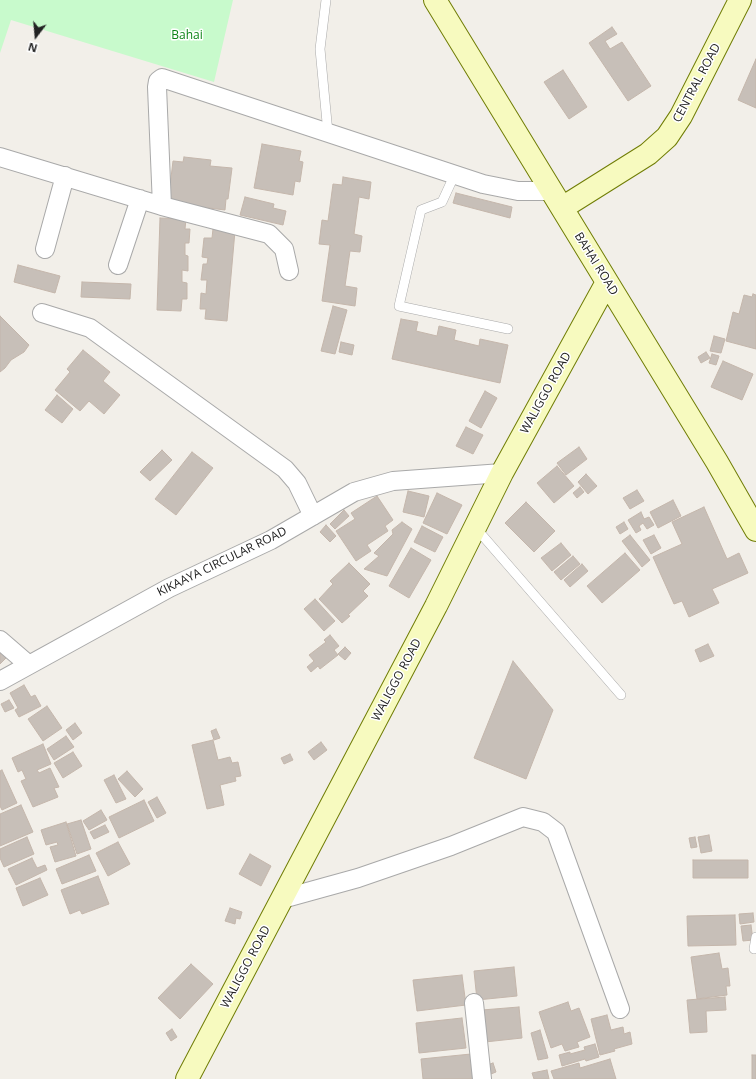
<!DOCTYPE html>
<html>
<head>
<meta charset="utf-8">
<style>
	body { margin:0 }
	#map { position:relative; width:756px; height:1079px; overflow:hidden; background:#f2efe9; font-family:"Open Sans",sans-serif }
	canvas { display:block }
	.north { position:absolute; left:16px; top:16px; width:40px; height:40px; -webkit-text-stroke:3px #fff; paint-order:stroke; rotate:196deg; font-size:11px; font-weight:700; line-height:16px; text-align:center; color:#222 }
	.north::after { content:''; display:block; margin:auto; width:14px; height:18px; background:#222; clip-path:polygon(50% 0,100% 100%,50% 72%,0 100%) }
</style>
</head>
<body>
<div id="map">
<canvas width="756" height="1079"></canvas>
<div class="north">N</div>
</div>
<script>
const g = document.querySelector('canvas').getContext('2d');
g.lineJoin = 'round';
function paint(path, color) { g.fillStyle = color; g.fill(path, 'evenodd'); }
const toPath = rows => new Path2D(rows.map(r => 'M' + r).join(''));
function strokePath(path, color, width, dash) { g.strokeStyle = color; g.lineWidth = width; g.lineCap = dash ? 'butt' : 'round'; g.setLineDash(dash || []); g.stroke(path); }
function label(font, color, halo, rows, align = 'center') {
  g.font = font + ' "Open Sans",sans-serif'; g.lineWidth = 3; g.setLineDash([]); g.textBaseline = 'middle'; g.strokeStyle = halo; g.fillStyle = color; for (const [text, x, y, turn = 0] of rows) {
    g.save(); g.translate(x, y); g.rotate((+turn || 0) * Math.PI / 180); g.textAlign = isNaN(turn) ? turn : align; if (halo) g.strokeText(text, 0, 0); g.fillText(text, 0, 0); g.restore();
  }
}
paint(toPath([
	[0,0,233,0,214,82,11,20,0,53]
]), '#c8facc');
const building = toPath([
	[612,27,617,34,605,41,610,49,622,42,651,86,628,101,589,43,612,27],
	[756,59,756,108,738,100,756,59],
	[563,70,587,107,569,119,544,82,563,70],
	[262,144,301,151,299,161,303,162,300,182,295,181,293,195,254,188,262,144],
	[184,157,211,160,210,166,232,168,228,199,226,199,225,210,168,203,173,161,183,162,184,157],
	[343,177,371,182,369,199,359,197,354,234,362,236,360,252,350,251,345,286,357,288,355,306,322,301,330,245,319,244,322,220,328,221,333,184,342,185,343,177],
	[456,193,512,207,510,218,453,203,456,193],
	[245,197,274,204,273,208,286,211,283,225,240,215,245,197],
	[160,218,186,219,185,229,190,229,189,243,185,243,185,255,188,256,188,271,182,270,182,282,187,283,187,299,182,299,181,311,157,310,160,218],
	[213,229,235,231,227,321,205,319,206,309,200,309,201,293,206,294,207,280,201,280,203,264,207,264,208,258,202,257,204,238,212,238,213,229],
	[18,265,60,276,55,293,14,282,18,265],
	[82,282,131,284,130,299,81,297,82,282],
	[753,294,756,295,756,349,726,341,733,312,739,314,744,295,752,297,753,294],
	[333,306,347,310,335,354,321,351,333,306],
	[0,316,29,345,24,352,11,360,5,368,0,372,0,316],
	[401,319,418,322,416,331,437,336,439,326,456,330,454,340,479,346,480,339,508,345,500,383,392,359,401,319],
	[714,336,725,339,721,353,710,351,714,336],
	[341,342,354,345,352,355,339,352,341,342],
	[83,350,110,372,103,381,120,395,104,414,89,401,80,411,55,390,70,372,67,369,83,350],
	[706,352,710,358,701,363,698,357,706,352],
	[712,354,719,356,716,365,709,363,712,354],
	[723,361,753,374,742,400,711,387,723,361],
	[485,391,497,398,481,428,469,421,485,391],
	[57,395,73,409,62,423,45,410,57,395],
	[466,427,483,435,473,454,456,446,466,427],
	[579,447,587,459,566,475,557,463,579,447],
	[162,450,172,460,150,481,140,472,162,450],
	[192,452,213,468,176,515,155,499,192,452],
	[557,466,574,486,554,503,537,483,557,466],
	[586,474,597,486,588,494,578,482,586,474],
	[580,487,584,492,577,498,573,493,580,487],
	[637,490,644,501,630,509,623,498,637,490],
	[408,491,429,496,424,517,403,512,408,491],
	[437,493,462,505,447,534,423,523,437,493],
	[377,496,393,520,385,526,388,531,367,545,371,551,356,561,336,531,355,519,351,513,377,496],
	[673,500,681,516,658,528,650,512,673,500],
	[526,502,555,531,534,552,505,523,526,502],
	[704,507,727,559,739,553,748,573,712,589,719,603,689,617,682,601,674,604,653,557,682,544,672,522,704,507],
	[344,510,349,516,335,529,330,524,344,510],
	[641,512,644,519,649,517,654,525,647,529,643,523,639,526,641,530,636,533,628,520,641,512],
	[402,522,412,529,387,576,364,569,379,556,374,553,393,534,392,530,402,522],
	[624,522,628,529,620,534,616,527,624,522],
	[326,525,336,536,330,542,320,532,326,525],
	[422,526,443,537,435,552,414,542,422,526],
	[630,535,650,560,642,567,622,541,630,535],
	[654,535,661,548,651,554,643,540,654,535],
	[561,543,571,555,552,571,541,558,561,543],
	[411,548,431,560,409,598,389,586,411,548],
	[625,553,640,570,602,603,587,586,625,553],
	[573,556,580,564,561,580,554,572,573,556],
	[349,563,370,584,363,591,368,596,348,615,350,616,342,623,319,599,333,584,330,581,349,563],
	[582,564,588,571,570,587,564,580,582,564],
	[315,599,335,621,324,631,304,609,315,599],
	[330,635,339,646,334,650,338,655,320,669,318,666,311,672,307,667,314,661,309,655,326,642,324,640,330,635],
	[708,644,714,656,700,662,695,650,708,644],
	[0,646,9,655,0,664,0,646],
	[345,647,351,653,345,660,338,654,345,647],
	[513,661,553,710,526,779,474,758,513,661],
	[24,685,31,697,35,695,41,706,19,717,15,710,18,708,10,693,24,685],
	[9,700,14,708,5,712,1,704,9,700],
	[47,706,62,728,43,741,28,719,47,706],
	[75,723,82,733,73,740,66,730,75,723],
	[216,729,220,738,214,740,211,731,216,729],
	[66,736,74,747,54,760,47,749,66,736],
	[213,740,218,760,230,757,232,763,238,762,241,776,235,777,236,781,220,785,224,805,207,809,192,745,213,740],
	[321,742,327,750,314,760,308,752,321,742],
	[43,744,51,764,37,770,39,773,50,768,59,787,54,788,58,797,33,807,21,781,26,779,22,770,18,772,12,758,43,744],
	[73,752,82,766,63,778,54,763,73,752],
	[290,754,293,760,284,764,281,758,290,754],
	[2,770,17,803,2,810,0,806,0,771,2,770],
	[127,771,143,789,135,797,118,779,127,771],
	[114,775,126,799,116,803,104,780,114,775],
	[157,797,166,813,157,818,148,802,157,797],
	[144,800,154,821,119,838,109,817,144,800],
	[21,805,33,832,0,846,0,814,21,805],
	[101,810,107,820,89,830,83,821,101,810],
	[81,820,91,849,77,854,67,824,81,820],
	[66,822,76,856,55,862,50,847,58,845,57,842,46,845,41,830,66,822],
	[105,825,109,832,94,839,90,832,105,825],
	[709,835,712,851,701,853,698,837,709,835],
	[27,837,34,854,4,867,0,858,0,849,27,837],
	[695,837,697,847,691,848,689,838,695,837],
	[118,842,130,864,108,876,96,853,118,842],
	[250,854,271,866,261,886,239,874,250,854],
	[89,855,96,871,62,884,56,869,89,855],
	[32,858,37,868,45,865,47,870,16,885,8,869,32,858],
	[693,860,748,860,748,878,693,878,693,860],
	[98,876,109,904,82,914,80,910,70,914,61,890,98,876],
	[40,878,48,895,23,906,16,888,40,878],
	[230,908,242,912,240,919,236,918,235,924,225,921,230,908],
	[753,913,754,922,740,924,739,914,753,913],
	[735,915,736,945,688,946,687,916,735,915],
	[751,925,753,940,743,941,741,926,751,925],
	[719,953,722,969,728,968,730,986,726,986,727,995,697,999,691,957,719,953],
	[191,964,213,984,180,1019,158,998,191,964],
	[514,967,517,996,477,1000,474,971,514,967],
	[462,975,466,1005,417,1011,413,980,462,975],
	[725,997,726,1010,706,1011,707,1032,690,1033,687,1000,725,997],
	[568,1002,571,1011,579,1008,590,1037,577,1042,579,1047,565,1051,562,1044,551,1048,539,1012,568,1002],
	[519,1007,522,1038,485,1042,482,1010,519,1007],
	[607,1015,611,1030,623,1027,624,1034,630,1032,632,1044,614,1049,615,1051,600,1055,591,1019,607,1015],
	[462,1018,466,1048,419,1053,416,1023,462,1018],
	[172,1029,177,1037,171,1041,166,1033,172,1029],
	[540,1030,548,1058,538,1060,531,1033,540,1030],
	[595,1044,599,1057,586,1061,585,1059,562,1066,559,1055,570,1052,570,1054,585,1050,584,1047,595,1044],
	[471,1054,474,1079,423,1079,421,1059,471,1054],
	[752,1055,756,1055,756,1079,752,1079,752,1055],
	[610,1059,616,1079,554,1079,551,1071,579,1063,580,1068,610,1059],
	[493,1063,496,1072,491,1074,487,1065,493,1063],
	[547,1070,549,1079,534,1079,532,1073,547,1070]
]);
paint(building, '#c7bfb8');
strokePath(building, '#c4b6ab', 1);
const lane = toPath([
	[326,0,320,49,328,133],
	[454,176,442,202,421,210,399,306,508,329],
	[475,527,621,695],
	[754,949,756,937]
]);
const street = toPath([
	[0,157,162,206],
	[45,249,65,176],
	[118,265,140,199],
	[289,271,284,249,269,234,162,206,157,87,158,81,162,78,483,184,518,191,551,191],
	[42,313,90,328,285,469,297,483,313,516],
	[0,640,29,665],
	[0,681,169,588,271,540,354,492,393,481,502,473],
	[282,899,358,878,451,846,523,817,543,822,556,832,620,1009],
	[474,1003,482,1079]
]);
const secondary = toPath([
	[435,0,717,462,756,530],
	[562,208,648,154,667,137,681,116,740,0],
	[187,1079,436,606,502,473,607,282]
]);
strokePath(lane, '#a9a9a9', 10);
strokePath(street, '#a9a9a9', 20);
strokePath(secondary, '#707d05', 24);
strokePath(lane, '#fff', 9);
strokePath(street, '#fff', 18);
strokePath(secondary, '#f7fabf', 22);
label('12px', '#0c8416', '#fff', [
	["Bahai",187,36]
]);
label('12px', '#222', '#fff', [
	["CENTRAL ROAD",697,83,-62],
	["BAHAI ROAD",596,264,58],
	["WALIGGO ROAD",546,393,-61],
	["KIKAAYA CIRCULAR ROAD",222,562,-26],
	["WALIGGO ROAD",397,680,-62],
	["WALIGGO ROAD",246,967,-62]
]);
</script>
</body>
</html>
